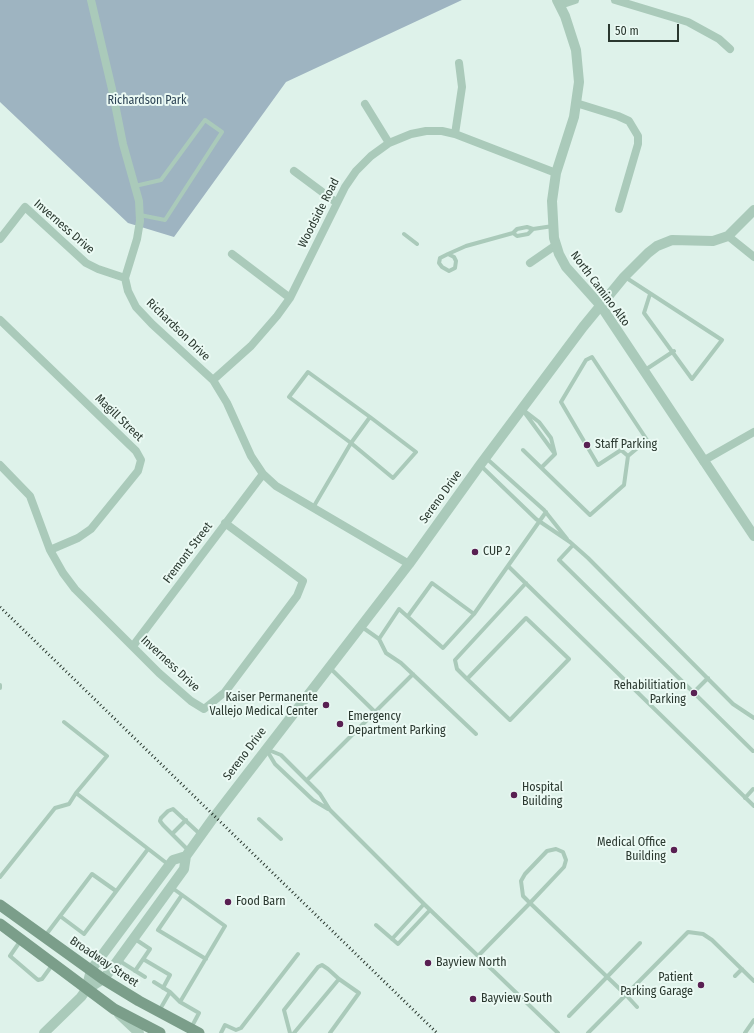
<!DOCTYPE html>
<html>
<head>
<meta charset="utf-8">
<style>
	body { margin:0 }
	#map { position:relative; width:754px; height:1033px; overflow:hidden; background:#def2ea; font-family:"Fira Sans Condensed",sans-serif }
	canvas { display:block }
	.scale { position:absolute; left:608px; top:24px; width:71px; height:18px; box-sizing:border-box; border:2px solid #2a382f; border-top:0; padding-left:5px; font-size:12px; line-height:14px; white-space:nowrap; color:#2a382f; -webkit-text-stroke:3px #ebfaf4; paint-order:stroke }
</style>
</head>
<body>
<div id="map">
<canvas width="754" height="1033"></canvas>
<div class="scale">50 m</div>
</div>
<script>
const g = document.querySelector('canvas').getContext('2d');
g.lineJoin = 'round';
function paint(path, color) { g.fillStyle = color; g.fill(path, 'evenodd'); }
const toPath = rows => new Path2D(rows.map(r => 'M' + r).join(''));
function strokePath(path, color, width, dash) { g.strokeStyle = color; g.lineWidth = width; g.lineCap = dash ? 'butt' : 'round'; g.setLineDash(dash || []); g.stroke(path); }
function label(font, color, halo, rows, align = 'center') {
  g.font = font + ' "Fira Sans Condensed",sans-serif'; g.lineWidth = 4; g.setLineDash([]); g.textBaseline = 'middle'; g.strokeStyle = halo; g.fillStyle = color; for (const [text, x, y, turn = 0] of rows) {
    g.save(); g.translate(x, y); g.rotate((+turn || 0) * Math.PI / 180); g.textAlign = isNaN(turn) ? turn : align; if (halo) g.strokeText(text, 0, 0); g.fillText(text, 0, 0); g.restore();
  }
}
paint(toPath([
	[0,0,462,0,286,82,174,237,128,223,0,102]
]), '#9eb4c1');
strokePath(toPath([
	[135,186,161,180,205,120,222,132,165,220,140,215],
	[513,233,517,236,528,234,533,229],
	[404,234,417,244],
	[448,254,454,257,456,261,455,268,449,271,442,267,439,263,440,258,448,254,466,246,513,233,517,229,527,227,533,229,553,226],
	[625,277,722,340,692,379,644,313,650,294],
	[645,370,674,351],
	[522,409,539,422,551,438,555,454,522,409],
	[523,450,590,515,624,485,628,456,647,440,592,357,586,360,561,402,598,465,621,450,628,456],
	[486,458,544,510,567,539],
	[480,465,536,519,570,542,588,558,733,704,754,718],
	[542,467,555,454],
	[314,506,351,443,289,397,308,372,370,417,416,452,393,478,351,443,370,417],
	[573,545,559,560,753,751,754,751],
	[508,566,754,806],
	[408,616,432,583,474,614],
	[362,627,379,639,386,653,401,663,476,734],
	[379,639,399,609,443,648,474,614,546,512],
	[329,667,375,712],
	[467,679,526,618,569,659,510,720,466,678,457,669,455,660,526,583],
	[0,685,0,688],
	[694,692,708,678],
	[64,722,107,756,76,793,169,865],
	[266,749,281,755,320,794,330,810,424,904,558,1033],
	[266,749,275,764,313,800,328,809],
	[307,780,413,674],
	[745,798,753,789],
	[259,819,281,839],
	[172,834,186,820],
	[189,851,163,825,160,821,161,818,168,811,173,809,201,835],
	[0,877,55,808,69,804,76,793],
	[171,887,225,926,180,1002],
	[182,895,158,930,206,959],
	[60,916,84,934,148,849],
	[376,925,398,944,430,910],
	[45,936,92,874,116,891],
	[135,939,150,949,135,971],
	[392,939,424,904],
	[21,940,10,956,38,980,42,979,53,964],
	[478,956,530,903,564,867,566,860,563,852,556,849,547,851,525,874,521,881,523,896,530,903,626,995,637,1007],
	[143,959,170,975,163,988],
	[118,960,145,977],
	[735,976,742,969],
	[154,982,170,992],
	[159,1011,170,992,180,1002,199,1013,191,1028],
	[569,1016,640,943],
	[221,1033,225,1025,236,1030,241,1028,298,954],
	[290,1033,284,1010,318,967,322,965,328,969,339,979],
	[294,1033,339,979,359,993,330,1033],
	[588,1033,688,932,703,934,712,940,754,981],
	[745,1033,754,1020]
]), '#aacaba', 4);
strokePath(toPath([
	[91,0,112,89,123,144,139,201,140,221,137,239,125,278,128,291,136,307,152,324,213,380,227,403,251,456,263,474,276,486,409,564],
	[615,0,688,22,719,39,730,49],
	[560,5,575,0],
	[576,103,618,116,629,121,638,136,638,144,619,209],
	[365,104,389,143],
	[455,134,462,87,459,63],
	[294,171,337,203],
	[728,236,754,257],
	[0,239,25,207,86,263,98,269,125,278],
	[232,254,290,298],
	[530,263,556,245],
	[0,320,136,451,141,460,138,471,91,529,78,538,50,550],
	[213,380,251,346,277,316,290,298,345,187,356,171,371,156,389,143,411,134,426,131,442,131,455,134,556,173],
	[703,461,754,432],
	[0,465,30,496,50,550,63,573,75,589,159,673,191,701,204,709,225,692,297,596,303,581,225,523],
	[133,646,263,474]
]), '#aacaba', 8);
strokePath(toPath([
	[557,0,565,16,576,50,579,82,574,117,556,173,552,201,554,238,559,254,566,267,601,306,754,536],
	[86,990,103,979,110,971,184,869,186,856,214,817,409,564,480,465,583,327,624,277,648,253,657,246,672,240,713,241,728,236,754,210],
	[119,1014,139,1033],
	[44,1033,81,997,86,990,91,970,173,860,186,856]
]), '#aacaba', 10);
strokePath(toPath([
	[0,905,103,979,139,1001,199,1033],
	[0,924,114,1009,160,1033]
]), '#7b9e8a', 11);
strokePath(toPath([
	[0,607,437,1033]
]), '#2a382f', 3, [1, 3]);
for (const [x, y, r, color] of [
	[587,445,4,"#592052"],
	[475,552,4,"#592052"],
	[694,693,4,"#592052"],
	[326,705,4,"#592052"],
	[340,724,4,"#592052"],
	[514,795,4,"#592052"],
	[674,850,4,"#592052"],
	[228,902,4,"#592052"],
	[428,963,4,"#592052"],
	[701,985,4,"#592052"],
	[473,999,4,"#592052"]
]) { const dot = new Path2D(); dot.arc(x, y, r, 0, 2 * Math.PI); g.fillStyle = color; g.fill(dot); strokePath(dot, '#ebfaf4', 1.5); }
label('12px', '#2e4556', '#ebfaf4', [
	["Richardson Park",147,101]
]);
label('12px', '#2a382f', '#ebfaf4', [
	["Woodside Road",319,213,-63],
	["Inverness Drive",64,227,41],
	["North Camino Alto",600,289,53],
	["Richardson Drive",178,330,44],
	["Magill Street",119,418,44],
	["Sereno Drive",441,497,-54],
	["Fremont Street",188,553,-53],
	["Inverness Drive",170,664,43],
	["Sereno Drive",245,754,-53],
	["Broadway Street",104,962,34]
]);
label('12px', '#2a382f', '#ebfaf4', [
	["Staff Parking",595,445],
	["CUP 2",483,552],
	["Rehabilitiation",686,686,"right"],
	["Parking",686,700,"right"],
	["Kaiser Permanente",318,698,"right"],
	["Vallejo Medical Center",318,712,"right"],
	["Emergency",348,717],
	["Department Parking",348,731],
	["Hospital",522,788],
	["Building",522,802],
	["Medical Office",666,843,"right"],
	["Building",666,857,"right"],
	["Food Barn",236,902],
	["Bayview North",436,963],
	["Patient",693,978,"right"],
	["Parking Garage",693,992,"right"],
	["Bayview South",481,999]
], 'left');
</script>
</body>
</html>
